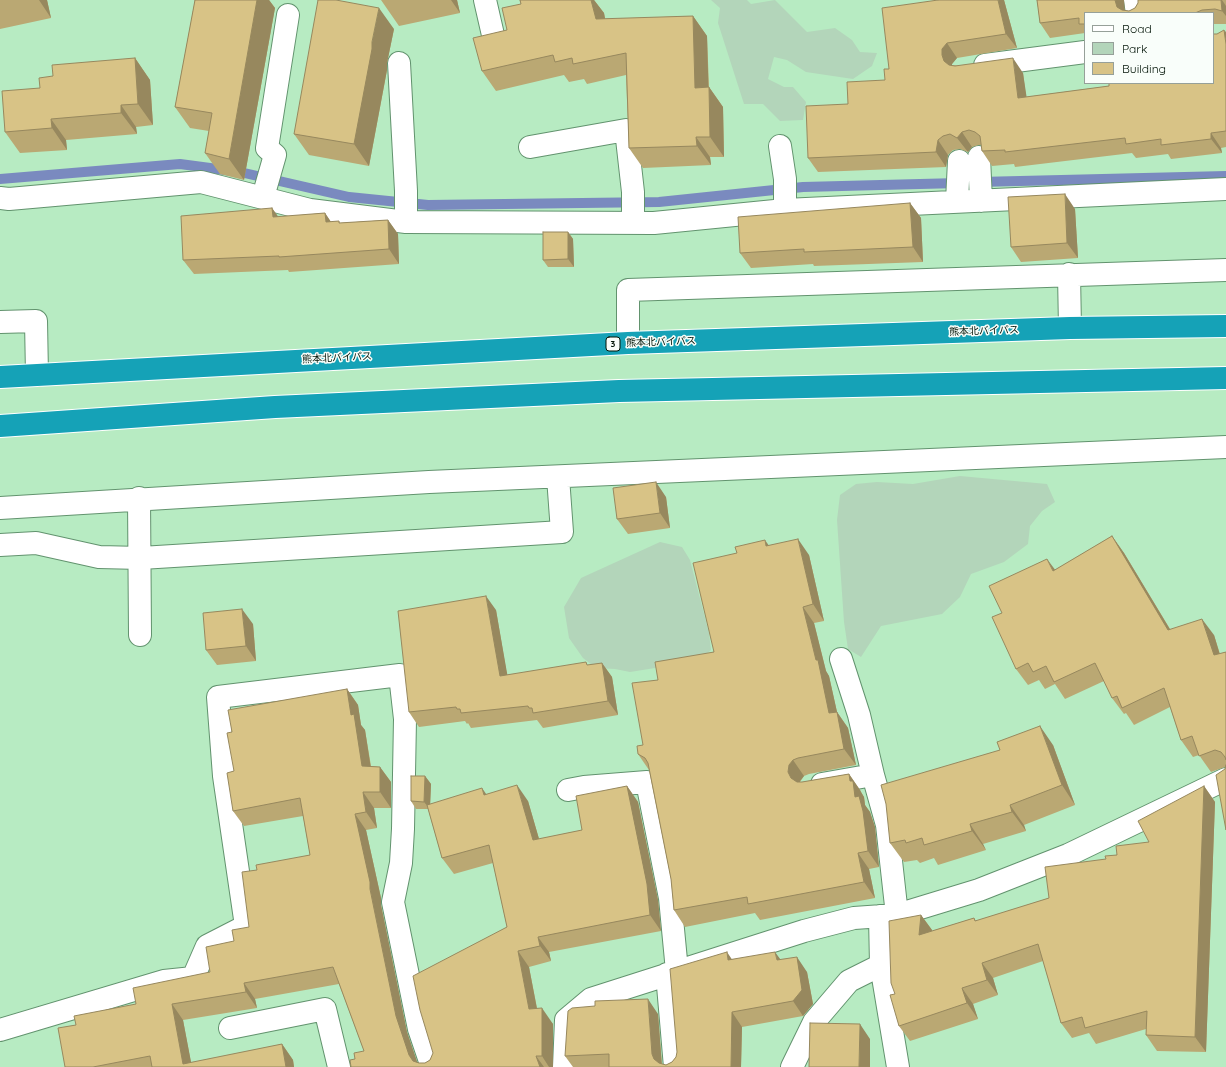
<!DOCTYPE html>
<html>
<head>
<meta charset="utf-8">
<style>
	body { margin:0 }
	#map { position:relative; width:1226px; height:1067px; overflow:hidden; background:#b7ebc2; font-family:Quicksand,sans-serif }
	canvas { display:block }
	.legend { position:absolute; left:1084px; top:12px; width:130px; height:72px; box-sizing:border-box; background:#f9fefa; border:1px solid #96a099; margin:0; padding:5px 7px; list-style:none; font-size:12px; color:#021407 }
	.legend li { display:flex; align-items:center; gap:8px; height:20px }
	.legend b { width:20px; border:1px solid #96a099 }
</style>
</head>
<body>
<div id="map">
<canvas width="1226" height="1067"></canvas>
<ul class="legend">
<li><b style="height:5px;background:#fff"></b>Road</li>
<li><b style="height:11px;background:#b3d5ba"></b>Park</li>
<li><b style="height:11px;background:#d8c386"></b>Building</li>
</ul>
</div>
<script>
const g = document.querySelector('canvas').getContext('2d');
g.lineJoin = 'round';
function paint(path, color) { g.fillStyle = color; g.fill(path, 'evenodd'); }
const toPath = rows => new Path2D(rows.map(r => 'M' + r).join(''));
function strokePath(path, color, width, dash) { g.strokeStyle = color; g.lineWidth = width; g.lineCap = dash ? 'butt' : 'round'; g.setLineDash(dash || []); g.stroke(path); }
function label(font, color, halo, rows, align = 'center') {
  g.font = font + ' Quicksand,"Noto Sans JP",sans-serif'; g.lineWidth = 3; g.setLineDash([]); g.textBaseline = 'middle'; g.strokeStyle = halo; g.fillStyle = color; for (const [text, x, y, turn = 0] of rows) {
    g.save(); g.translate(x, y); g.rotate((+turn || 0) * Math.PI / 180); g.textAlign = isNaN(turn) ? turn : align; if (halo) g.strokeText(text, 0, 0); g.fillText(text, 0, 0); g.restore();
  }
}
paint(toPath([
	[711,0,747,0,751,4,775,0,807,32,835,28,852,40,860,52,877,53,872,66,853,79,806,72,787,60,774,57,768,79,784,87,793,87,806,102,803,120,780,121,763,104,744,104,718,23,720,8],
	[960,476,1047,484,1055,502,1042,511,1030,526,1028,544,1004,562,971,574,960,597,942,614,881,626,861,657,848,649,844,622,837,520,840,495,856,484,877,482,913,484],
	[660,542,682,547,690,560,709,633,711,650,699,661,630,672,615,669,596,668,583,658,569,638,564,607,581,578]
]), '#b3d5ba');
strokePath(toPath([
	[0,179,180,164,240,172,349,197,428,205,659,202,803,187,959,183],
	[979,182,1226,176]
]), '#7a8abf', 10);
const minor = toPath([
	[485,0,493,35],
	[1135,0,1137,13],
	[399,63,406,191,406,222],
	[985,65,1085,52],
	[780,146,785,179,785,210],
	[530,147,626,130,633,192,633,223],
	[979,157,981,201],
	[263,197,275,155,267,148,288,15],
	[0,198,9,199,201,182,310,210,406,222,654,223,785,210,1226,189],
	[957,201,959,161],
	[1069,274,1070,328],
	[0,322,36,321,37,375],
	[628,343,628,290,1226,270],
	[139,498,140,635],
	[0,508,429,482,1226,447],
	[0,545,36,543,99,557,141,558,562,532,558,477],
	[841,659,859,715,873,775],
	[822,784,873,775,887,825,897,915],
	[568,790,584,787,647,782,670,898,677,971],
	[880,916,881,965,898,1067],
	[667,974,675,1067],
	[230,1028,325,1009,339,1067],
	[0,1030,164,981,193,978,207,946,246,926,224,776,218,697,400,675,405,719,403,829,401,863,393,902,419,1029,432,1067],
	[564,1067,566,1020,591,999,804,931,854,918,897,915,979,890,1068,855,1226,779],
	[792,1067,814,1022,849,981,881,965]
]);
const highway = toPath([
	[0,377,628,343,1070,328,1226,326],
	[0,426,275,407,619,391,1226,378]
]);
strokePath(minor, '#62936e', 24);
strokePath(highway, '#fff', 24);
strokePath(minor, '#fff', 22);
strokePath(highway, '#15a2b7', 22);
paint(toPath([
	[0,0,47,0,51,18,0,29],
	[195,0,269,0,275,8,244,180,220,174,205,153,209,131,190,128,175,107],
	[381,0,457,0,460,13,399,26],
	[520,0,594,0,604,13,605,19,693,16,707,36,709,87,723,107,724,157,710,157,711,165,643,168,629,148,626,75,587,84,584,79,569,82,564,75,496,91,482,71,507,30,521,4],
	[1004,0,1017,48,957,58,952,64,952,65,1023,73,1026,97,1109,86,1217,34,1226,32,1226,147,1221,148,1222,153,1171,159,1168,154,1136,158,1132,153,1015,167,1014,164,992,166,982,151,981,145,979,145,972,147,968,152,960,149,953,150,948,155,946,167,818,172,808,158,848,104,885,80,889,69],
	[1037,0,1124,0,1124,10,1129,11,1135,8,1138,3,1138,0,1226,0,1226,24,1213,24,1213,13,1085,13,1085,33,1050,38,1040,23],
	[394,29,387,63,387,70,369,166,309,155,294,134],
	[135,58,150,80,153,125,136,127,137,134,66,140,67,150,20,153,5,132,40,88,53,76],
	[910,203,921,218,923,262,814,266,813,264,751,268,740,253],
	[272,208,278,217,325,213,331,222,339,221,340,223,388,220,398,234,399,264,289,272,288,270,194,274,183,260],
	[1075,209,1078,258,1021,262,1011,247],
	[568,232,573,239,574,267,548,267,543,260],
	[666,497,670,528,628,534,617,519],
	[1112,536,1124,553,1170,629,1214,635,1220,654,1226,652,1226,830,1225,769,1225,767,1211,772,1199,755,1193,757,1181,740,1170,707,1134,725,1126,713,1124,714,1112,698,1104,681,1065,699,1055,684,1045,689,1039,680,1028,685,1016,669,1002,613,1055,570],
	[769,545,809,555,824,621,814,623,826,671,829,676,837,712,848,728,856,765,809,774,804,776,800,782,802,782,849,774,860,790,861,792,864,797,865,805,870,812,875,827,879,867,869,869,875,898,760,920,755,913,685,927,674,910,671,879,649,770,638,754,643,745,658,680,714,652,737,553],
	[496,610,507,675,589,665,602,663,612,677,618,715,543,728,537,720,471,728,468,723,467,724,465,721,419,727,409,712],
	[253,624,256,661,217,665,206,650],
	[347,689,358,705,361,725,365,730,371,766,380,767,391,782,391,808,374,808,377,828,366,830,381,898,381,905,407,1032,417,1063,425,1063,430,1060,507,927,493,863,454,874,442,858,428,809,416,809,411,801,425,776,431,784,430,804,486,794,528,801,539,839,582,830,627,786,638,802,658,900,661,931,549,952,551,961,529,967,537,1008,553,1024,553,1067,351,1067,355,1059,364,1051,339,984,255,999,257,1008,183,1020,191,1063,282,1044,293,1060,294,1067,65,1067,76,1025,136,1004,210,972,234,941,249,927,257,870,310,855,303,816,244,826,233,811,234,771,232,732],
	[1053,745,1075,805,1024,825,1026,831,983,844,986,850,938,865,934,858,920,863,917,860,904,862,890,843],
	[1204,786,1215,802,1206,1052,1157,1051,1146,1035,1146,1029,1096,1044,1089,1033,1072,1038,1061,1023,1043,961,993,978,998,995,973,1004,978,1019,910,1041,899,1026,895,994,921,915,932,930,932,931,974,918,976,921,1049,898,1106,859,1149,842],
	[732,959,781,960,807,972,813,1004,803,1016,742,1027,741,1067,573,1067,565,1056,658,1014,662,1064,666,1065,672,1062,676,1057]
]), '#baa873');
paint(toPath([
	[39,0,47,0,51,18],
	[257,0,269,0,275,8,244,180,229,159],
	[451,0,457,0,460,13],
	[591,0,594,0,604,13,609,39,596,19],
	[998,0,1004,0,1017,48,1006,34],
	[1115,0,1124,0,1125,13,1117,7],
	[1221,0,1222,0,1226,6,1226,16,1222,11],
	[379,8,394,29,387,63,387,70,369,166,354,144,372,42],
	[693,16,707,36,709,108,695,88],
	[1224,30,1226,32,1226,44],
	[947,43,957,58,952,64,952,70,944,61,942,55,942,49],
	[135,58,150,80,153,125,138,104],
	[1013,58,1023,73,1029,113,1018,98],
	[709,87,723,107,724,157,710,137],
	[121,105,136,127,137,134,121,113],
	[51,119,66,140,67,150,52,128],
	[962,132,972,147,968,152,957,138],
	[1211,133,1221,148,1222,153,1211,139],
	[696,137,710,157,711,165,697,146],
	[938,140,948,155,946,167,936,152],
	[1065,194,1075,209,1078,258,1067,243],
	[910,203,921,218,923,262,913,247],
	[272,208,282,222,273,217],
	[325,213,335,228,326,222],
	[388,220,398,234,399,264,389,249],
	[568,232,573,239,574,267,568,259],
	[656,482,666,497,670,528,660,513],
	[1112,536,1124,553,1180,646,1168,630],
	[798,539,809,555,824,621,813,604],
	[765,540,776,556,766,546],
	[1047,559,1059,575,1053,571],
	[486,596,496,610,510,690,500,676],
	[803,607,814,623,826,671,829,676,837,712,848,728,856,765,844,749,829,713],
	[242,609,253,624,256,661,246,646],
	[1202,619,1214,635,1225,672,1214,655],
	[602,663,612,677,618,715,608,701],
	[347,689,358,705,361,725,365,730,373,782,362,766,351,715],
	[1040,726,1053,745,1075,805,1062,785],
	[793,760,804,776,800,781,800,789,791,778,788,772,789,765],
	[380,767,391,782,391,808,380,792],
	[849,774,860,790,861,792,864,797,865,805,870,812,875,827,879,867,868,851,855,797,850,781],
	[425,776,431,784,430,809,424,802],
	[517,785,528,801,544,856,533,840],
	[627,786,638,802,658,900,661,931,650,915],
	[1204,786,1215,802,1206,1052,1195,1037],
	[482,788,493,804,484,795],
	[363,792,374,808,377,828,366,812],
	[1010,805,1024,825,1026,831,1012,812],
	[355,814,366,830,381,898,381,905,407,1032,419,1067,417,1067,409,1055,396,1016],
	[970,824,983,844,986,850,972,831],
	[858,853,869,869,875,898,864,882],
	[921,915,932,930,930,950,919,935],
	[538,937,549,952,551,961,540,946],
	[518,951,529,967,540,1025,529,1009],
	[727,952,737,967,728,960],
	[775,952,786,967,777,960],
	[797,957,807,972,813,1004,803,1016,793,1001],
	[982,963,993,978,998,995,987,980],
	[244,983,255,999,257,1008,246,992],
	[962,988,973,1004,978,1019,967,1003],
	[648,999,658,1014,662,1067,654,1059,652,1054],
	[172,1004,183,1020,192,1067,183,1064],
	[542,1008,553,1024,553,1067,549,1067,542,1056],
	[732,1012,742,1027,741,1067,731,1067],
	[860,1024,870,1039,870,1067,859,1067],
	[282,1044,293,1060,294,1067,286,1067],
	[536,1056,544,1067,540,1067]
]), '#97885e');
const building = toPath([
	[195,0,257,0,229,159,205,153,212,113,175,107,195,0],
	[318,0,336,0,379,8,372,42,372,49,354,144,294,134,318,0],
	[520,0,591,0,596,19,693,16,695,88,709,87,710,137,696,137,697,146,629,148,626,53,573,64,572,58,555,62,553,55,482,71,473,38,507,30,502,8,521,4,520,0],
	[938,0,998,0,1006,34,947,43,942,49,942,55,944,61,949,65,955,66,1013,58,1018,98,1109,86,1109,83,1213,83,1213,34,1217,34,1224,30,1226,44,1226,131,1211,133,1211,139,1161,145,1161,139,1126,144,1125,138,1005,152,1005,150,982,151,980,136,975,132,969,130,962,132,957,138,950,134,943,136,938,140,936,152,808,158,806,106,848,104,847,82,885,80,884,69,889,69,882,8,938,0],
	[1037,0,1115,0,1117,7,1122,10,1129,11,1135,8,1138,3,1138,0,1221,0,1222,11,1215,9,1202,10,1195,13,1085,13,1085,24,1079,24,1079,18,1040,23,1037,0],
	[135,58,138,104,121,105,121,113,51,119,52,128,5,132,2,91,40,88,39,78,53,76,52,65,135,58],
	[1065,194,1067,243,1011,247,1008,197,1065,194],
	[910,203,913,247,804,252,804,249,740,253,738,217,910,203],
	[272,208,273,217,325,213,326,222,339,221,339,223,388,220,389,249,279,257,279,256,183,260,181,216,272,208],
	[543,232,568,232,568,259,543,260,543,232],
	[656,482,660,513,617,519,613,488,656,482],
	[1112,536,1168,630,1202,619,1214,655,1226,652,1226,760,1225,757,1221,752,1215,750,1199,756,1192,736,1181,740,1164,688,1122,708,1117,696,1112,698,1095,663,1054,682,1046,666,1033,672,1028,663,1016,669,992,617,1002,613,989,586,1047,559,1053,571,1112,536],
	[798,539,813,604,803,607,816,660,818,660,829,713,837,712,844,749,798,758,793,760,789,765,788,772,791,778,797,782,802,782,849,774,850,781,853,781,855,797,859,796,863,811,868,851,858,853,864,882,748,904,747,897,674,910,671,879,648,763,645,758,638,754,637,746,643,745,632,683,658,680,655,662,714,652,693,563,737,553,735,547,765,540,766,546,798,539],
	[486,596,500,676,586,662,587,665,602,663,608,701,533,713,532,708,529,708,528,706,461,713,460,709,457,709,456,707,409,712,398,611,486,596],
	[242,609,246,646,206,650,203,613,242,609],
	[347,689,351,715,354,714,362,766,380,767,380,792,363,792,366,812,355,814,370,882,370,889,396,1016,409,1055,413,1061,419,1063,425,1063,430,1060,433,1053,420,1010,413,976,507,927,489,845,442,858,427,805,482,788,484,795,517,785,533,840,582,830,576,796,627,786,647,884,650,915,538,937,540,946,518,951,529,1009,542,1008,542,1056,536,1056,540,1067,351,1067,350,1060,355,1059,354,1053,364,1051,333,967,244,983,246,992,172,1004,183,1064,282,1044,286,1067,152,1067,150,1056,93,1067,65,1067,58,1028,76,1025,74,1016,136,1004,133,988,210,972,206,947,234,941,232,930,249,927,242,872,257,870,256,865,310,855,300,798,233,811,227,773,234,771,227,733,232,732,228,710,347,689],
	[1040,726,1062,785,1010,805,1012,812,970,824,972,831,924,845,922,838,906,843,905,840,890,843,886,804,881,785,1000,750,997,742,1040,726],
	[1226,765,1226,830,1216,775,1225,769,1226,765],
	[411,776,425,776,424,802,411,801,411,776],
	[1204,786,1195,1037,1146,1035,1147,1011,1085,1028,1082,1017,1061,1023,1038,944,982,963,987,980,962,988,967,1003,899,1026,890,995,895,994,891,983,889,921,921,915,919,935,974,918,975,921,1049,898,1045,867,1106,859,1105,856,1117,855,1116,846,1149,842,1138,821,1204,786],
	[727,952,728,960,775,952,777,960,797,957,802,990,793,1001,732,1012,731,1067,609,1067,609,1054,565,1056,568,1011,572,1008,595,1006,595,1001,648,999,652,1054,654,1059,659,1063,666,1065,672,1062,676,1057,677,1052,670,969,727,952],
	[810,1023,860,1024,859,1067,809,1067,810,1023]
]);
paint(building, '#d8c386');
strokePath(building, '#97885e', 1);
for (const [x, y, w] of [
	[613,344,14]
]) { const box = new Path2D(); box.roundRect(x - w / 2, y - 7, w, 14, 3); g.fillStyle = '#f9fefa'; g.fill(box); strokePath(box, '#021407', 1); }
label('bold 9px', '#021407', null, [
	["3",613,344]
]);
label('10px', '#021407', '#f9fefa', [
	["熊本北バイパス",984,331,-2],
	["熊本北バイパス",661,342,-2],
	["熊本北バイパス",337,358,-3]
]);
</script>
</body>
</html>
